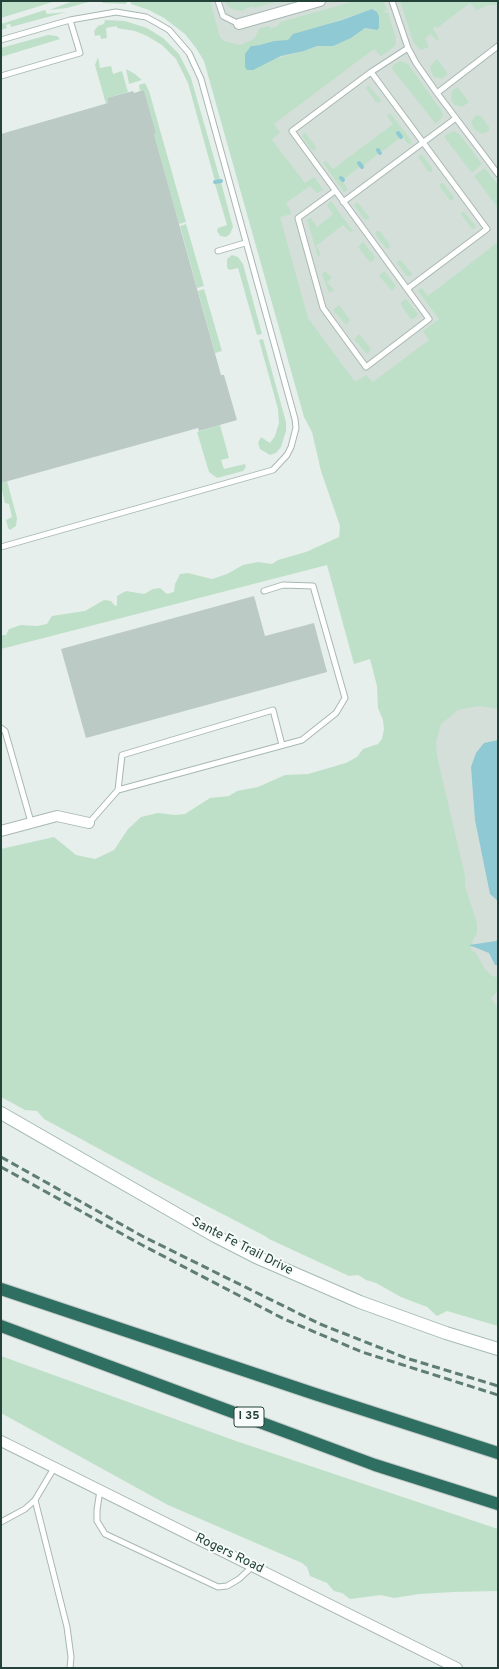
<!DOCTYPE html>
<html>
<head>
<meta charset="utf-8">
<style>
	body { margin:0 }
	#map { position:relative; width:499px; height:1669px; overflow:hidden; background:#e6efeb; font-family:Overpass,sans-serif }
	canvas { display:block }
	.frame { position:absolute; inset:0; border:2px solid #24423a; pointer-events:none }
</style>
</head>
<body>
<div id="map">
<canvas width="499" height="1669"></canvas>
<div class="frame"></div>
</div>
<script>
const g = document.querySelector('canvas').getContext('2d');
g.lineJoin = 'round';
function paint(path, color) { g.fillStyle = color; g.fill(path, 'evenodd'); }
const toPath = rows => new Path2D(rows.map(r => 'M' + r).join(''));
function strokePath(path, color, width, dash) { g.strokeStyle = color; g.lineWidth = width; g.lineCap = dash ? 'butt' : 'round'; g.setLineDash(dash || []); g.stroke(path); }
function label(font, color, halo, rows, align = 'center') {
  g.font = font + ' Overpass,sans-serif'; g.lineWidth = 4; g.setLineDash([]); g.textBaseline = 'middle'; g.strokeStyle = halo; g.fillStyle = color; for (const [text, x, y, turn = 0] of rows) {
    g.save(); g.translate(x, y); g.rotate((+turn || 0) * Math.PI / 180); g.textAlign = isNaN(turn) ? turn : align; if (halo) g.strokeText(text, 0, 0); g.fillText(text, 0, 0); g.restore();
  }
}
paint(toPath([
	[205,1,498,1,498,1057]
]), '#d4dfda');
paint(toPath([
	[1,1,56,1,1,18],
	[73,1,92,1,67,8,49,10],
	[101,1,210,1,220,37,224,41,240,45,254,39,260,28,269,26,271,28,278,26,280,22,355,1,383,1,385,4,387,10,384,11,385,13,388,12,389,15,396,39,395,46,381,56,374,49,274,124,280,132,272,140,305,183,314,177,322,188,323,190,317,193,310,186,286,203,292,214,280,217,308,318,355,382,366,375,373,382,429,340,423,331,439,319,418,291,419,289,422,288,428,296,498,242,498,709,478,706,458,710,441,724,436,742,437,756,465,876,465,886,477,923,477,933,473,940,471,950,476,953,485,969,491,975,498,978,498,991,491,998,498,1008,498,1326,447,1311,437,1316,427,1307,401,1297,376,1283,366,1280,358,1275,349,1276,269,1239,265,1236,153,1178,44,1119,37,1111,25,1110,1,1097,1,849,54,837,76,855,95,859,114,850,128,829,141,817,158,813,175,815,185,814,210,798,229,796,237,791,258,787,285,775,308,774,346,763,357,757,363,749,378,744,382,739,384,729,383,720,378,708,377,686,370,659,354,664,327,565,1,649,1,635,6,635,9,629,21,625,37,626,47,624,52,616,85,611,104,600,111,601,115,606,117,605,117,596,126,591,144,594,153,589,160,588,167,594,174,592,175,584,180,574,188,573,212,579,227,574,243,565,258,562,272,564,278,560,306,552,339,537,340,526,321,471,312,432,304,417,204,61,196,48,185,34,164,18,149,10,131,4,131,2,127,1,126,4,103,3],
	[372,9,373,30,365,28,351,38,333,46,317,46,304,51,271,60,260,66,253,45,260,45,274,41,288,40,316,28],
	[224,1,280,1,258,7,253,8,252,6,242,11,231,9],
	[400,1,498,1,498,5,488,5,477,10,470,3,437,28,435,26,433,28,439,39,436,40,431,34,425,38,429,47,421,50,414,44],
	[45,10,47,14,66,12,11,27,10,24,6,25,7,28,1,30,1,24],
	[105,20,125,21,147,28,163,38,179,54,191,78,220,179,215,181,188,83,176,59,162,45,147,36,135,31,117,28,117,26,106,28,107,38,101,39,100,35,95,36,94,31,98,26,104,24],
	[48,35,57,36,60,39,1,57,1,48],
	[98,57,100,68,111,66,113,74,122,71,128,92,107,98,108,103,106,104,95,65],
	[437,59,448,74,442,79,434,77,430,69,431,65],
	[400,61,408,64,441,110,443,116,436,124,393,70,392,66],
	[126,69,135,74,142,80,129,84],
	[145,83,149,91,186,222,179,224,154,134,156,133,144,90,140,91,139,85],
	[368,85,381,100,379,103,376,102,366,88],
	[458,87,469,102,462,107,455,105,451,99,452,91],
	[390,113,411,140,411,143,408,144,399,132,400,138,383,151,378,150,378,154,363,166,359,163,360,167,344,179,341,178,348,190,344,192,323,163,326,161,333,169,393,124,387,116],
	[476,115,481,116,489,127,489,131,482,134,475,130,471,122],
	[454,131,460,135,482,164,472,173,445,138,444,136],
	[304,133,306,134,316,147,315,151,312,150,302,136],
	[420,155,422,155,432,168,432,172,429,172,418,157],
	[485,168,498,185,498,208,474,176],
	[221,182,233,227,230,234,226,237,220,236,217,231,218,228,227,225,215,184],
	[442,182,454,197,453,200,450,200,439,186],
	[331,201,353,231,350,232,343,225,316,246,321,254,318,257,307,219,311,218,317,227,333,214,327,205],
	[356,203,358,203,369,217,369,219,365,220,354,205],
	[463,211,476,226,474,229,472,229,461,214],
	[186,224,204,286,197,288,180,226],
	[377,231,380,231,390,245,389,249,386,248,375,234],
	[363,242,375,257,372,262,369,261,358,247],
	[232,255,238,257,243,264,262,334,257,335,238,268,229,270,227,267,227,259],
	[399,260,401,260,412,274,412,276,407,276,397,263],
	[325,271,332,278,327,282,334,290,329,293,322,274],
	[384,271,396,286,392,291,379,276],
	[204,289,222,351,215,353,198,291],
	[406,299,418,314,414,319,411,319,401,305,401,302],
	[339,305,350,320,346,325,333,310],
	[359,334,371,349,367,354,354,339],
	[263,339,286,422,286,431,281,447,276,453,270,455,260,449,258,443,261,437,270,443,275,436,279,423,278,409,259,340],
	[220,425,229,458,221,460,224,469,245,464,246,467,243,471,217,478,209,472,197,432],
	[7,481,17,518,16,526,10,530,8,528,6,520,12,517,9,504,5,503,1,486,1,483],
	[1,1356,236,1441,498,1529,498,1591,454,1592,419,1594,394,1598,381,1595,350,1599,342,1593,334,1591,327,1583,310,1576,307,1567,302,1563,168,1505,1,1413]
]), '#bfe0c8');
paint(toPath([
	[372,9,377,12,379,16,379,28,377,30,365,28,351,38,333,46,317,46,304,51,281,56,253,70,247,70,245,67,245,54,251,46,260,45,274,41,288,40,293,34,342,20],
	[498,740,498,901,490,894,475,820,471,767,476,753,484,743],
	[498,939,498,965,495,965,489,953,469,945,496,941]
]), '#8ec9d4');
strokePath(toPath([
	[398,133,401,137],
	[378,150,380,153],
	[359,163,362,167],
	[341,178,343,180],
	[215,182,221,181]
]), '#8ec9d4', 4);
paint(toPath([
	[144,90,156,133,154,134,221,375,224,375,237,420,199,431,198,428,1,483,1,134,108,103,107,98,133,91,134,93],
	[254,596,265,636,314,623,327,672,86,738,61,649]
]), '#bbcac4');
const lane = toPath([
	[218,1,223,16,239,24],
	[392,1,408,48,416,63,437,93,498,46],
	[1,40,70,20,116,12,146,17,157,23,169,30,189,53,201,79,295,419,296,428,291,447,287,455,273,470,1,547],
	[371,72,487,229,407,289],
	[1,76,80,53,70,20],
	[437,93,498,174],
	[335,191,298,218,323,308,366,367,429,319,365,231,292,131,371,72,408,48],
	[343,202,456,118],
	[218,251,245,243],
	[1,728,5,731,31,822],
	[118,790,122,755,273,710,282,745],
	[89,823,118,790,302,740,336,713,345,698,313,586,283,585,264,591],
	[100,1490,97,1510,97,1521,105,1534,218,1587,227,1586,239,1579,253,1566],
	[35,1500,67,1627,71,1657,70,1668],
	[1,1522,25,1509,35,1500,54,1468]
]);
const street = toPath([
	[239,24,320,1],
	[1,831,57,816,89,823],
	[1,1441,457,1668]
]);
const secondary = toPath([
	[1,1113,215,1236,256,1257,360,1302,446,1333,498,1349]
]);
const highway = toPath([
	[1,1289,315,1394,498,1453],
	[1,1326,375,1465,498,1504]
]);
strokePath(lane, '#a8b8b2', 7);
strokePath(street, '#a8b8b2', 12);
strokePath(secondary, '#a4bbb3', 14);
strokePath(highway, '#c2cac8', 14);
strokePath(lane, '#fff', 5);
strokePath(street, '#fff', 10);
strokePath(secondary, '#fff', 12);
strokePath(highway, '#2f6f62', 12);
strokePath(toPath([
	[1,1157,142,1236,320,1324,406,1358,498,1386],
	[1,1167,142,1245,284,1319,362,1352,498,1395]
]), '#5f7d75', 3, [8, 4]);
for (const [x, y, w] of [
	[249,1417,30]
]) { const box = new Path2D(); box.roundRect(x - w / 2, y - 10, w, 20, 3); g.fillStyle = '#f7fbf9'; g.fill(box); strokePath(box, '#24423a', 1); }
label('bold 12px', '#24423a', null, [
	["I 35",249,1417]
]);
label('13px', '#24423a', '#f7fbf9', [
	["Sante Fe Trail Drive",242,1247,27],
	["Rogers Road",229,1554,26]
]);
</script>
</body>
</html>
